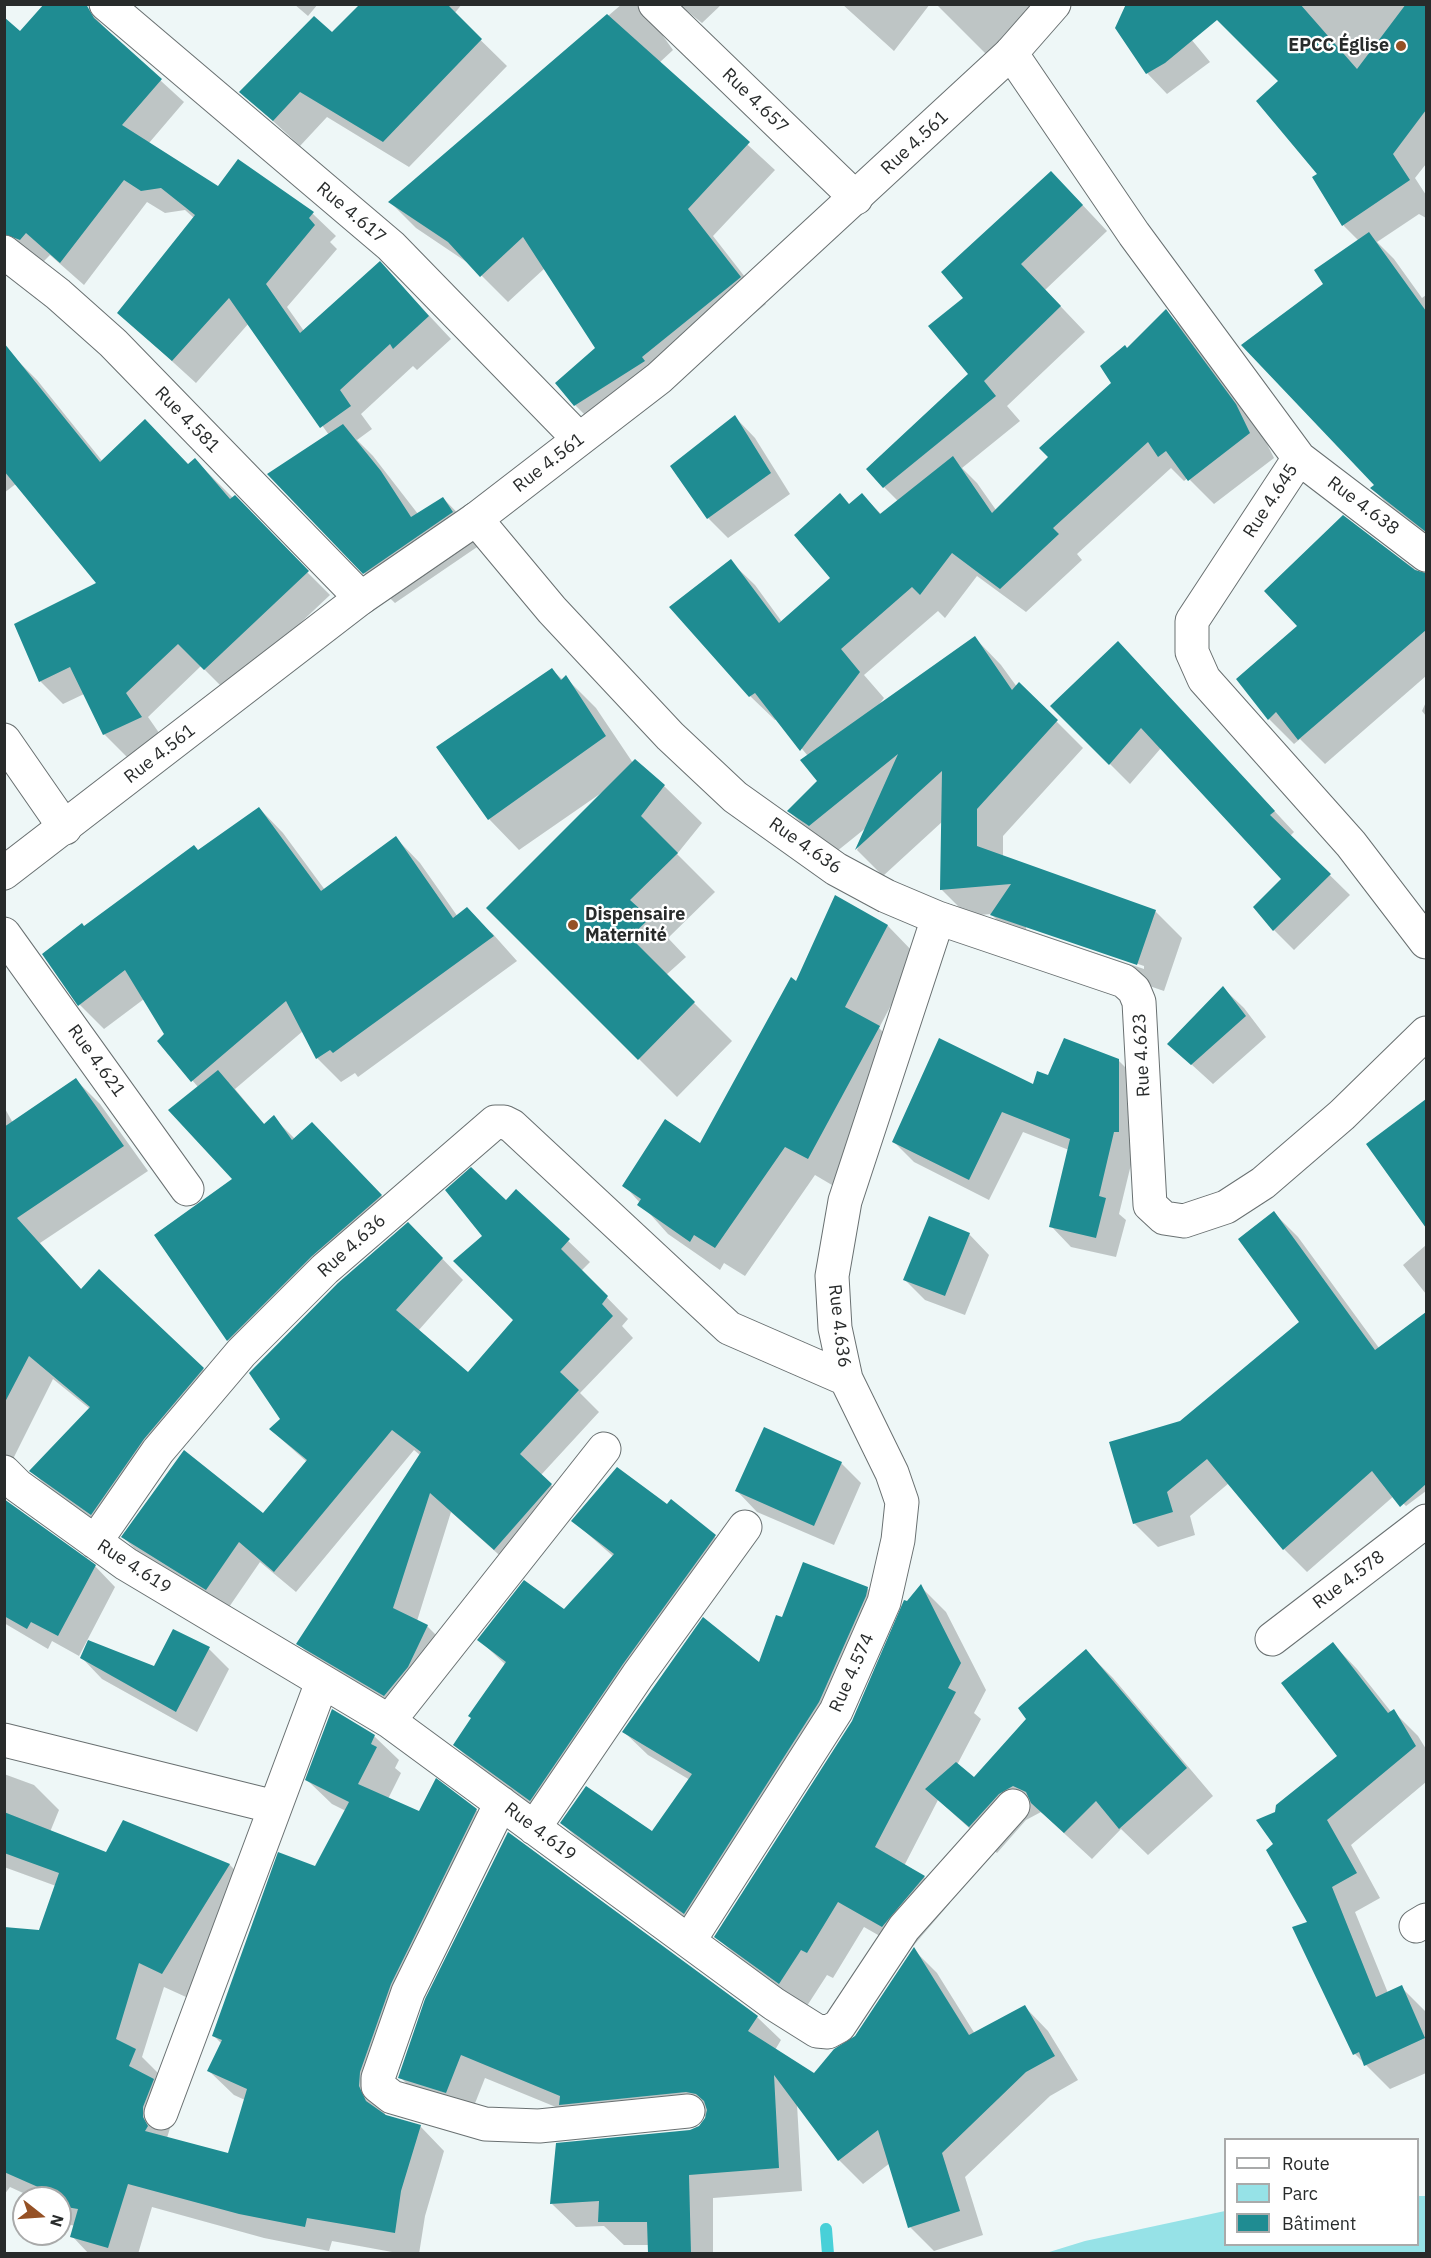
<!DOCTYPE html>
<html>
<head>
<meta charset="utf-8">
<style>
	body { margin:0 }
	#map { position:relative; width:1431px; height:2258px; overflow:hidden; background:#eef7f7; font-family:"IBM Plex Sans",sans-serif }
	canvas { display:block }
	.frame { position:absolute; inset:0; border:6px solid #282b2b; pointer-events:none }
	.legend { position:absolute; left:1224px; top:2138px; width:195px; height:108px; box-sizing:border-box; background:#fff; border:2px solid #a9aaaa; margin:0; padding:8px 10px; list-style:none; font-size:18px; color:#282b2b }
	.legend li { display:flex; align-items:center; gap:12px; height:30px }
	.legend b { width:30px; border:2px solid #a9aaaa }
	.north { position:absolute; left:12px; top:2186px; width:60px; height:60px; box-sizing:border-box; background:#fff; border:2px solid #a9aaaa; border-radius:50%; rotate:107deg; font-size:16px; font-weight:700; line-height:24px; text-align:center; color:#282b2b }
	.north::after { content:''; display:block; margin:auto; width:21px; height:27px; background:#955125; clip-path:polygon(50% 0,100% 100%,50% 72%,0 100%) }
</style>
</head>
<body>
<div id="map">
<canvas width="1431" height="2258"></canvas>
<div class="frame"></div>
<ul class="legend">
<li><b style="height:8px;background:#fff"></b>Route</li>
<li><b style="height:16px;background:#96e2e7"></b>Parc</li>
<li><b style="height:16px;background:#1f8c92"></b>Bâtiment</li>
</ul>
<div class="north">N</div>
</div>
<script>
const g = document.querySelector('canvas').getContext('2d');
g.lineJoin = 'round';
function paint(path, color) { g.fillStyle = color; g.fill(path, 'evenodd'); }
const toPath = rows => new Path2D(rows.map(r => 'M' + r).join(''));
function strokePath(path, color, width, dash) { g.strokeStyle = color; g.lineWidth = width; g.lineCap = dash ? 'butt' : 'round'; g.setLineDash(dash || []); g.stroke(path); }
function label(font, color, halo, rows, align = 'center') {
  g.font = font + ' "IBM Plex Sans",sans-serif'; g.lineWidth = 4.5; g.setLineDash([]); g.textBaseline = 'middle'; g.strokeStyle = halo; g.fillStyle = color; for (const [text, x, y, turn = 0] of rows) {
    g.save(); g.translate(x, y); g.rotate((+turn || 0) * Math.PI / 180); g.textAlign = isNaN(turn) ? turn : align; if (halo) g.strokeText(text, 0, 0); g.fillText(text, 0, 0); g.restore();
  }
}
paint(toPath([
	[1418,2196,1426,2196,1426,2253,1046,2253,1085,2241,1225,2211,1226,2244,1418,2244]
]), '#96e2e7');
paint(toPath([
	[83,4,114,38,184,102,149,143,218,188,239,161,313,214,336,236,330,242,337,249,287,307,304,331,380,263,451,339,417,370,413,366,361,414,372,429,357,440,373,456,418,514,443,498,473,529,483,543,395,603,364,573,329,435,249,323,196,383,119,313,194,218,185,210,165,213,147,202,84,285,50,255,43,262,8,274,4,278,4,42],
	[294,4,318,4,308,16],
	[362,4,462,4,454,14,507,66,409,167,327,117,300,146,247,97,332,34],
	[622,4,722,4,702,23,687,11,677,12,663,26,663,36,673,50,659,63,775,170,713,236,766,304,668,384,601,431,575,405,597,348,545,268,508,302,471,265,416,228,390,202],
	[842,4,930,4,894,51],
	[936,4,1036,4,987,55],
	[1162,4,1210,62,1167,94,1147,73],
	[1204,4,1426,4,1426,164,1415,178,1426,195,1426,218,1419,214,1377,242,1394,259,1422,298,1426,295,1426,536,1397,514,1372,488,1376,485,1325,284,1359,241,1344,226,1314,177,1319,174,1280,81],
	[1076,198,1107,231,1045,290,1085,332,1007,406,1020,421,962,468,977,483,996,510,1050,458,1113,384,1127,349,1166,312,1191,336,1260,430,1274,458,1214,504,1188,478,1184,481,1171,468,1077,554,1082,560,1026,612,977,576,945,618,938,611,864,675,884,698,878,706,975,638,1001,665,1017,687,1019,684,1083,748,1003,836,1003,857,1155,911,1182,938,1164,991,1018,941,991,914,968,916,941,889,943,821,883,876,857,850,867,827,836,852,816,838,789,811,819,781,808,756,777,719,775,720,750,696,730,561,755,585,782,622,832,578,850,505,862,495,881,514,898,501,884,487,970,374,966,298],
	[1026,926,1144,966,1144,969,1026,929],
	[15,358,37,380,103,462,189,466,195,460,330,595,227,692,201,666,148,717,164,740,127,757,104,734,84,694,63,704,40,681,98,583,17,483,4,493,4,367],
	[735,417,755,438,790,494,728,538,708,518],
	[1343,517,1423,575,1426,574,1426,676,1325,764,1300,739,1294,744,1269,719,1299,626],
	[1118,643,1294,832,1290,836,1350,895,1294,950,1274,930,1283,879,1161,748,1130,784,1052,706],
	[552,670,563,680,566,678,596,708,633,763,664,786,702,823,677,854,715,892,668,938,686,957,666,975,732,1041,677,1097,488,908,607,789,519,850,489,819,438,748],
	[1426,702,1426,716,1422,711],
	[259,808,283,833,325,890,396,838,420,863,458,917,492,933,517,961,358,1077,355,1073,341,1082,317,1058,303,1031,235,1089,265,1125,273,1117,295,1139,332,1145,401,1216,248,1360,228,1340,234,1179,198,1087,192,1080,144,999,104,1029,80,1005,84,927,199,852],
	[835,897,888,926,917,956,879,1028,908,1057,837,1188,815,1175,745,1276,724,1263,720,1270,668,1234,624,1185,701,1145,797,983],
	[1223,988,1244,1008,1266,1037,1213,1084,1169,1044],
	[1118,1060,1139,1081,1134,1152,1119,1214,1126,1220,1116,1257,1071,1247,1051,1226,1069,1150,1023,1132,989,1200,914,1162,893,1141,1034,1086,1049,1076],
	[76,1080,100,1104,148,1171,40,1243,82,1290,203,1369,227,1393,168,1463,116,1539,56,1495,31,1471,90,1409,53,1379,4,1477,4,1107,13,1123],
	[1426,1100,1426,1226,1368,1144],
	[516,1191,590,1262,581,1271,628,1319,622,1326,633,1338,580,1393,599,1412,541,1475,572,1506,516,1570,451,1512,417,1621,427,1626,448,1647,406,1717,319,1665,298,1643,420,1455,414,1450,296,1592,260,1562,227,1610,144,1558,123,1537,263,1515,307,1462,271,1430,429,1245,463,1280,418,1331,468,1374,515,1320,484,1236],
	[1274,1213,1298,1237,1379,1348,1426,1314,1426,1491,1406,1506,1395,1495,1307,1572,1284,1549,1229,1483,1190,1516,1195,1535,1158,1547,1134,1523,1181,1422,1301,1322],
	[969,1234,989,1255,965,1315,925,1300,905,1280],
	[1426,1245,1426,1294,1403,1265],
	[841,1463,861,1483,834,1545,757,1512,737,1491],
	[4,1501,95,1566,115,1587,79,1656,52,1641,48,1649,4,1623],
	[667,1506,715,1537,735,1557,550,1820,475,1765,455,1745,506,1665,479,1640,564,1611,614,1557,573,1521],
	[921,1587,946,1612,986,1690,974,1713,981,1719,957,1765,975,1779,1086,1651,1113,1678,1213,1796,1148,1855,1121,1829,1092,1859,1041,1812,1026,1820,997,1853,938,1800,904,1866,924,1877,950,1903,908,1952,864,1927,833,1978,827,1975,805,2009,742,1962,716,1936,853,1722,908,1603],
	[867,1588,891,1612,708,1937,586,1847,562,1823,653,1833,690,1780,648,1755,624,1732,760,1665,782,1619],
	[1333,1644,1357,1669,1392,1713,1393,1711,1418,1736,1426,1749,1426,1782,1351,1845,1380,1898,1355,1912,1388,1993,1401,1987,1426,2012,1426,2073,1390,2089,1355,2054,1309,1923,1276,1845,1276,1813,1339,1756],
	[209,1649,229,1669,197,1732,102,1679,82,1658,155,1668],
	[374,1736,399,1760,395,1768,401,1773,388,1799,420,1813,476,1810,501,1835,415,2008,384,2097,385,2116,420,2126,444,2151,425,2216,419,2254,403,2254,332,2241,329,2251,264,2238,152,2207,138,2254,89,2254,72,2236,75,2226,60,2222,60,2198,34,2198,10,2187,4,2195,4,2086,56,1886,4,1867,4,1774,34,1785,59,1810,50,1832,107,1854,123,1822,230,1865,254,1890,186,1997,164,1987,142,2057,160,2075,177,2105,167,2138,229,2154,245,2100,234,2095,209,2071,222,2044,214,2036,316,1868,346,1811,332,1804,307,1780],
	[914,1950,937,1973,975,2034,1025,2007,1048,2031,1078,2080,1050,2096,965,2177,983,2235,934,2251,910,2227,890,2163,863,2184,839,2160,797,2104,802,2191,713,2198,713,2254,649,2254,649,2245,624,2245,604,2226,576,2227,552,2204,700,2127,707,2116,584,2128,568,2112,485,2078,470,2116,424,2101,400,2077,427,2000,757,2017,781,2040,775,2050,815,2075,856,2037]
]), '#0003');
strokePath(toPath([
	[826,2229,828,2254]
]), '#48d0d8', 12);
paint(toPath([
	[44,4,86,4,94,18,162,79,122,125,218,186,238,159,314,212,309,218,315,225,266,284,300,333,380,261,429,316,393,349,390,344,340,390,351,406,320,428,229,298,172,361,117,313,195,215,161,188,141,191,124,180,60,263,26,233,20,240,4,234,4,17,20,31],
	[360,4,447,4,482,39,383,142,300,92,273,121,239,92,314,16,332,32],
	[1126,4,1300,4,1357,69,1406,4,1426,4,1426,110,1393,154,1410,180,1342,226,1312,177,1317,174,1256,101,1278,81,1217,20,1165,63,1146,74,1115,28],
	[607,14,750,142,688,209,741,277,642,357,645,361,574,406,555,383,595,348,523,237,480,277,448,242,388,202],
	[1051,171,1083,205,1021,264,1061,306,984,381,996,396,883,488,866,469,968,374,928,326,963,298,941,272],
	[1369,232,1426,311,1426,532,1370,488,1374,485,1241,345,1323,284,1314,270],
	[1166,309,1236,404,1250,433,1188,481,1166,451,1158,457,1148,442,1053,528,1059,534,1000,589,952,553,920,595,912,587,841,649,860,672,800,751,755,693,749,697,669,607,731,559,779,623,830,578,794,535,840,493,849,504,862,493,880,514,953,456,992,513,1048,457,1039,448,1111,383,1100,366,1125,345,1127,348],
	[4,343,100,462,145,419,188,464,195,458,230,499,235,495,309,571,204,670,178,644,126,693,142,717,103,735,70,667,39,682,14,624,96,583,4,471],
	[735,415,771,473,707,519,670,466],
	[343,424,381,471,411,517,443,497,453,512,363,574,267,474],
	[1343,515,1415,570,1426,573,1426,630,1298,740,1276,712,1268,720,1236,679,1297,626,1264,591],
	[975,636,1012,690,1019,682,1058,720,977,809,977,846,1156,910,1137,965,990,915,1011,884,940,890,942,771,855,850,898,754,809,826,787,811,817,781,800,760],
	[1118,641,1275,811,1270,815,1331,874,1273,931,1253,907,1281,879,1141,728,1109,765,1050,706],
	[552,668,561,680,566,675,606,736,488,820,436,747],
	[635,759,665,785,641,816,678,853,630,900,650,918,630,937,695,1002,638,1060,486,908],
	[259,807,321,891,396,836,453,918,467,907,494,936,333,1053,330,1050,316,1059,286,1001,191,1082,157,1041,164,1034,125,970,78,1006,42,954,82,923,84,926,194,845,198,850],
	[835,895,888,925,845,1007,880,1026,808,1159,785,1147,715,1248,694,1235,690,1242,637,1205,641,1199,622,1186,665,1119,700,1143,791,977,796,981],
	[1223,986,1246,1016,1191,1065,1167,1044],
	[939,1038,1033,1084,1037,1071,1048,1075,1064,1038,1119,1059,1119,1132,1114,1132,1099,1196,1106,1198,1096,1238,1049,1227,1070,1139,1002,1112,969,1180,892,1142],
	[218,1070,264,1124,274,1115,292,1140,312,1122,382,1195,312,1256,227,1341,154,1235,232,1179,168,1110],
	[76,1078,124,1146,17,1218,81,1289,99,1269,204,1368,144,1439,91,1515,29,1471,90,1407,29,1356,4,1404,4,1127],
	[1426,1099,1426,1228,1366,1144],
	[471,1167,506,1200,516,1189,570,1239,561,1249,608,1296,602,1304,613,1316,560,1372,579,1390,520,1454,552,1484,494,1550,430,1493,393,1608,428,1625,408,1667,384,1696,296,1644,421,1452,392,1430,274,1572,239,1542,206,1590,121,1537,184,1450,263,1513,307,1460,269,1429,280,1419,249,1373,338,1283,408,1222,443,1258,396,1310,468,1372,513,1320,453,1261,482,1236,445,1190],
	[1274,1211,1375,1350,1426,1312,1426,1484,1400,1507,1372,1471,1283,1550,1207,1459,1167,1492,1173,1512,1133,1524,1109,1442,1180,1421,1299,1322,1238,1239],
	[929,1216,970,1233,945,1296,903,1280],
	[764,1427,842,1462,814,1526,735,1491],
	[617,1467,667,1504,671,1499,716,1535,623,1664,530,1801,453,1745,471,1718,468,1716,506,1662,477,1640,524,1580,564,1609,614,1554,571,1521],
	[4,1499,96,1565,58,1636,31,1622,27,1629,4,1616],
	[803,1562,868,1587,866,1596,819,1702,684,1914,560,1823,586,1786,652,1831,692,1774,622,1732,703,1617,759,1662,776,1615,782,1617],
	[921,1584,961,1663,948,1688,956,1692,875,1847,925,1876,882,1927,838,1902,807,1953,801,1950,779,1984,714,1937,852,1721,904,1600,907,1601],
	[173,1629,210,1647,176,1712,80,1658,88,1640,154,1666],
	[1333,1642,1388,1713,1394,1709,1416,1746,1327,1820,1357,1873,1332,1887,1376,1997,1402,1985,1425,2038,1364,2066,1359,2052,1353,2055,1292,1927,1307,1922,1266,1850,1273,1844,1256,1820,1275,1812,1276,1805,1337,1756,1281,1683],
	[1086,1649,1187,1768,1119,1829,1096,1801,1064,1833,1031,1803,1026,1792,1013,1786,999,1794,969,1827,925,1789,956,1762,974,1777,1026,1719,1018,1708],
	[332,1709,375,1735,371,1744,377,1747,358,1784,419,1811,436,1778,477,1809,391,1984,360,2072,359,2086,366,2101,386,2115,421,2125,401,2191,395,2233,307,2218,305,2227,239,2214,128,2184,108,2248,70,2237,78,2209,60,2206,60,2198,35,2198,38,2187,4,2172,4,1927,39,1930,59,1873,4,1853,4,1812,106,1852,123,1820,230,1864,162,1974,139,1963,116,2039,136,2049,129,2066,154,2079,143,2107,143,2117,148,2126,145,2131,228,2153,247,2089,207,2071,222,2040,212,2036,278,1852,315,1866,349,1802,305,1780],
	[508,1832,758,2016,748,2031,814,2073,834,2049,855,2036,914,1947,969,2035,1025,2005,1055,2056,1026,2072,942,2153,960,2211,908,2228,878,2130,838,2161,774,2075,779,2168,689,2175,691,2253,648,2253,647,2222,598,2222,599,2201,550,2204,556,2143,690,2130,699,2126,705,2118,707,2110,704,2101,696,2094,686,2092,559,2105,560,2096,461,2055,446,2093,398,2078,425,1999]
]), '#1f8c92');
const minor = toPath([
	[106,4,391,246,579,439],
	[655,4,856,198],
	[1011,53,1134,234,1299,458,1192,621,1192,652,1204,679,1351,844,1426,942],
	[4,252,58,294,113,343,361,598],
	[1299,458,1426,555],
	[4,740,65,828],
	[938,918,1124,981,1134,990,1139,1002,1150,1205,1164,1218,1184,1221,1226,1207,1263,1183,1342,1115,1426,1033],
	[4,934,187,1189],
	[4,1472,18,1486,126,1564,389,1721,774,2004,817,2031,828,2032,839,2026,904,1928,1013,1806],
	[95,1542,158,1451,241,1353,325,1269,495,1122,504,1122,512,1126,729,1328,846,1379,835,1328,832,1276,845,1201,938,918,886,896,836,869,735,797,670,736,552,610,476,519],
	[1272,1639,1426,1521],
	[389,1721,604,1449],
	[4,1740,275,1807],
	[501,1803,408,1992,378,2078,378,2086,392,2097,485,2124,539,2126,688,2111],
	[534,1828,638,1675,745,1527],
	[1416,1926,1426,1920],
	[689,1941,836,1711,884,1602,898,1540,902,1502,892,1473,846,1379],
	[161,2113,322,1682]
]);
const secondary = toPath([
	[4,873,361,598,476,519,659,378,1011,53,1054,4]
]);
strokePath(minor, '#697071', 35);
strokePath(secondary, '#697071', 35);
strokePath(minor, '#fff', 33);
strokePath(secondary, '#fff', 33);
for (const [x, y, r, color] of [
	[1401,46,6,"#955125"],
	[573,925,6,"#955125"]
]) { const dot = new Path2D(); dot.arc(x, y, r, 0, 2 * Math.PI); g.fillStyle = color; g.fill(dot); strokePath(dot, '#fff', 2); }
label('bold 18px', '#282b2b', '#fff', [
	["EPCC Église",1389,46],
	["Dispensaire",585,915,"left"],
	["Maternité",585,936,"left"]
], 'right');
label('18px', '#282b2b', '#fff', [
	["Rue 4.657",755,101,44],
	["Rue 4.561",915,143,-43],
	["Rue 4.617",351,213,40],
	["Rue 4.581",187,420,46],
	["Rue 4.561",549,463,-38],
	["Rue 4.645",1271,501,-57],
	["Rue 4.638",1363,506,37],
	["Rue 4.561",160,754,-38],
	["Rue 4.636",805,846,35],
	["Rue 4.623",1142,1055,-93],
	["Rue 4.621",96,1061,54],
	["Rue 4.636",352,1246,-42],
	["Rue 4.636",839,1326,83],
	["Rue 4.619",134,1567,33],
	["Rue 4.578",1349,1580,-37],
	["Rue 4.574",852,1673,-66],
	["Rue 4.619",540,1832,37]
]);
</script>
</body>
</html>
